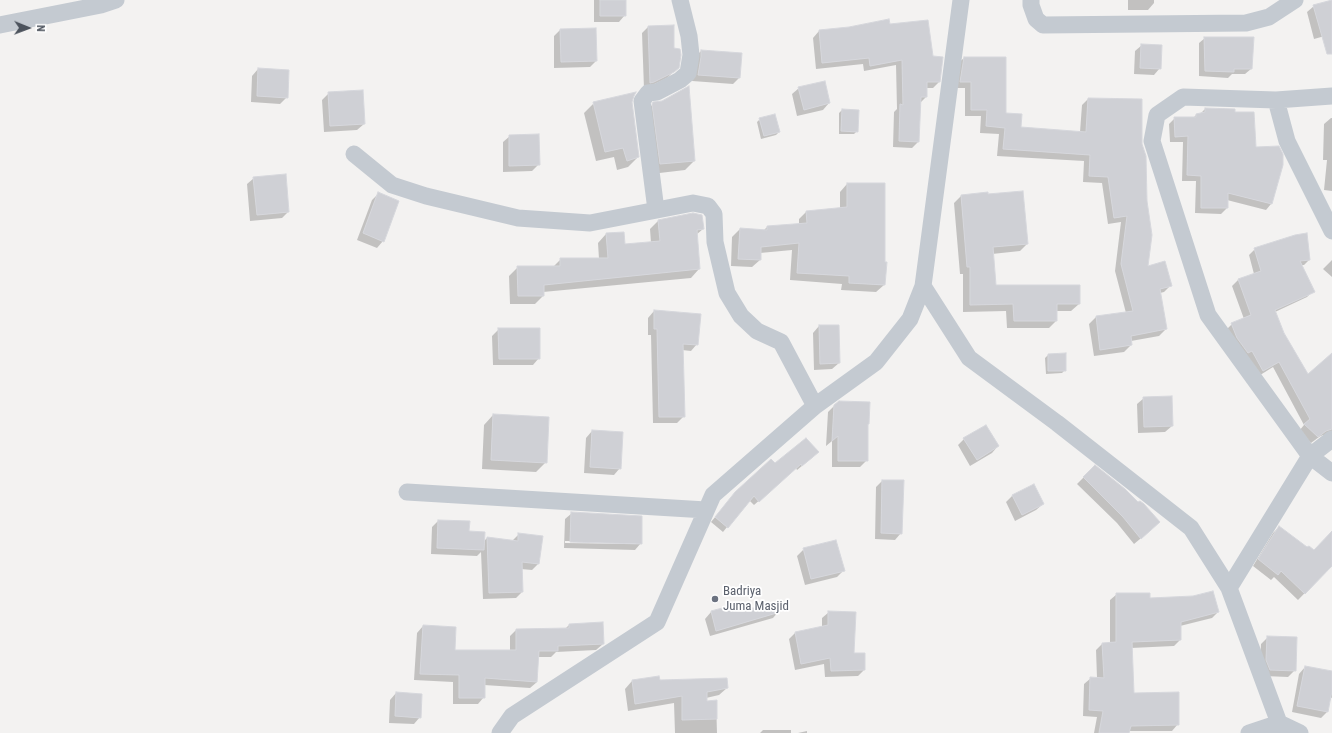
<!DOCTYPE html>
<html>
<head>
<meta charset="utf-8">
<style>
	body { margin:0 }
	#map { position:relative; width:1332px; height:733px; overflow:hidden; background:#f3f2f1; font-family:"Roboto Condensed",sans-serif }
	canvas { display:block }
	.north { position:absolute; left:8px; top:8px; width:40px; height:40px; -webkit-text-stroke:3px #fff; paint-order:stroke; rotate:91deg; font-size:11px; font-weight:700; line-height:16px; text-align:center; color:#4b525c }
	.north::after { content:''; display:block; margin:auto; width:14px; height:18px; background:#4b525c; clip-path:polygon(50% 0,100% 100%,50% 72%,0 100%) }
</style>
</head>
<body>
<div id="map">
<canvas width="1332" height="733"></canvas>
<div class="north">N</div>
</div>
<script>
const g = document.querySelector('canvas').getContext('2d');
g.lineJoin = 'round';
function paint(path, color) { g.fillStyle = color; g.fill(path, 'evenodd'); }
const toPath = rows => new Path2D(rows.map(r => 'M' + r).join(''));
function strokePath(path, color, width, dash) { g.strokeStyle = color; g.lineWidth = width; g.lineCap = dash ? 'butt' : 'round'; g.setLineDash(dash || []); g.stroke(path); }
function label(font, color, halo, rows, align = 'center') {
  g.font = font + ' "Roboto Condensed",sans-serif'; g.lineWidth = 3.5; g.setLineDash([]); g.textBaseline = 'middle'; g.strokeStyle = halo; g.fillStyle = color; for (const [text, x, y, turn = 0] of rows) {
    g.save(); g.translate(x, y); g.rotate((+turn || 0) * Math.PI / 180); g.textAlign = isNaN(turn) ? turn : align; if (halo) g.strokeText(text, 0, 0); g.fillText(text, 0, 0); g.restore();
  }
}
paint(toPath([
	[594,0,625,0,625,15,619,22,594,22],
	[1128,0,1154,0,1154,3,1148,10,1128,10],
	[1332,1,1332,34,1314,39,1307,12,1314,6],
	[889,25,932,57,939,82,933,88,926,88,926,97,920,103,918,142,912,148,893,147,894,112,897,109,896,65,864,71,863,64,816,69,813,38,819,31],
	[648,27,673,49,678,67,667,78,644,89,642,33],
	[560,30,596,61,590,67,554,68,554,36],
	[1205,38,1251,69,1245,74,1232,74,1228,78,1199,76,1199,43],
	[1142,45,1160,68,1154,75,1134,74,1135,51],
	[701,51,741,54,739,78,733,84,692,81,695,64,695,57],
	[964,58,1005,114,1020,128,1080,132,1082,105,1088,99,1141,144,1147,267,1170,286,1164,292,1160,293,1166,329,1159,336,1131,341,1131,345,1124,352,1094,356,1089,324,1096,317,1126,313,1115,271,1121,222,1108,224,1102,183,1083,182,1084,161,997,156,999,134,980,133,981,116,965,116,965,88,954,88,957,64],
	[258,69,287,97,280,104,251,102,252,76],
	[799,88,829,103,823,110,797,116,792,94],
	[329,93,364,124,357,130,324,132,322,100],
	[631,102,638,157,628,167,617,170,614,157,596,161,584,113,594,103],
	[654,103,694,161,685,170,651,174,643,114],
	[1205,109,1255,148,1271,204,1266,210,1227,200,1227,208,1221,214,1195,213,1196,181,1182,181,1183,142,1170,142,1169,124,1175,118,1193,118,1196,115,1200,114],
	[842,110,857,131,854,134,839,134,839,113],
	[1331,118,1332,118,1332,191,1324,190,1327,160,1323,160,1324,124],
	[760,119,779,132,776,135,761,139,757,122],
	[510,136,538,165,532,171,503,172,503,142],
	[254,178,288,212,282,218,250,221,247,184],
	[847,184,884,263,884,285,876,292,841,290,842,284,790,280,792,250,760,253,760,260,752,267,731,266,732,237,740,229,764,230,767,227,799,225,799,219,806,212,840,209,840,192],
	[378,194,383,241,377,248,357,240,372,200],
	[961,196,1027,244,1020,251,992,254,995,286,1079,304,1071,311,1056,311,1056,321,1049,328,1007,328,1006,311,963,312,963,274,960,274,954,203],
	[658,221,703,229,696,235,699,269,691,278,543,292,543,296,535,304,510,304,509,276,518,267,553,267,561,259,599,259,598,243,606,234,623,233,624,246,651,243,650,229],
	[1306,234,1310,259,1304,265,1301,265,1313,291,1307,297,1275,312,1283,333,1308,375,1332,354,1332,431,1328,435,1323,435,1319,437,1311,443,1299,431,1304,425,1273,367,1257,377,1226,330,1232,324,1244,319,1232,286,1238,280,1254,274,1249,255,1255,249],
	[1332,260,1332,277,1323,269],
	[654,311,697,344,691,351,682,350,684,416,677,423,653,423,651,335,648,335,648,318],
	[819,326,839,363,832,369,814,370,813,333],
	[499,329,539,358,533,365,493,365,492,336],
	[1048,355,1065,355,1065,370,1062,373,1046,374,1045,358],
	[1144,398,1172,426,1165,432,1138,433,1137,404],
	[834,406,867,425,867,460,860,467,832,467,832,441,826,446,828,412],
	[493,415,546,462,536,472,482,469,484,425],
	[592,431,620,468,614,475,584,473,586,438],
	[964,439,998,446,992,453,970,466,958,445],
	[813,457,797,470,796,468,754,505,749,500,723,532,711,522,731,498,775,465],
	[1095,466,1138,504,1152,529,1134,544,1117,523,1077,484],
	[882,481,901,533,895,540,875,539,876,487],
	[1033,485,1043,504,1036,510,1015,521,1006,502,1012,496],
	[572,513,641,543,635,550,564,548,565,519],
	[565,541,636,542,636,544,565,543],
	[438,521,468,532,484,541,487,538,512,541,519,534,538,564,532,570,521,569,522,592,516,598,483,599,481,552,477,556,431,554,432,527],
	[1279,527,1307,549,1314,552,1332,532,1332,565,1298,600,1274,577,1271,580,1253,566,1273,533],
	[804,549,843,571,837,577,805,585,797,556],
	[1117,594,1218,612,1212,618,1180,626,1180,640,1174,646,1131,648,1133,694,1178,724,1172,731,1128,731,1128,733,1094,733,1097,717,1083,716,1084,684,1091,678,1097,678,1096,650,1102,644,1110,644,1110,600],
	[727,608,779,611,773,618,710,636,705,619,711,612],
	[829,612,864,670,858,676,825,677,824,664,795,670,789,639,795,633,822,627,822,618],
	[569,625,603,644,596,650,556,652,551,657,538,657,537,682,530,688,484,685,484,697,478,704,453,704,453,682,414,680,417,633,423,626,454,651,510,651,510,636,516,630,565,629],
	[1268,637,1295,670,1288,677,1264,676,1260,667,1261,644],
	[1305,667,1332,672,1332,698,1330,697,1327,712,1321,718,1292,712,1299,674],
	[658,677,659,681,727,688,719,695,706,698,706,702,716,701,717,733,675,733,674,703,628,711,625,689,632,681],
	[396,693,420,717,414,724,389,723,390,700],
	[763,730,791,730,791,733,760,733],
	[807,731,807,733,798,733]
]), '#0003');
const building = toPath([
	[600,0,626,0,626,16,600,16,600,0],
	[1332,0,1332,54,1327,54,1313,5,1332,0],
	[889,19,890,24,928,20,933,56,943,57,940,82,927,82,927,97,921,97,919,142,899,141,900,104,903,105,902,60,870,66,869,58,822,63,819,30,849,27,889,19],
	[674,25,674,48,680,49,681,55,679,68,674,72,654,82,650,83,648,26,674,25],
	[596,28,597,61,561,62,560,29,596,28],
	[1204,37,1254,37,1252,69,1234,69,1234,72,1205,71,1204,37],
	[1141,44,1162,45,1161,69,1140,68,1141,44],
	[701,50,742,53,740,78,698,75,701,57,701,50],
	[964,57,1006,57,1006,113,1022,114,1021,127,1086,132,1088,98,1142,99,1142,144,1146,156,1147,201,1152,235,1148,266,1165,261,1172,286,1160,289,1167,329,1131,336,1132,345,1100,350,1096,316,1133,311,1121,264,1127,216,1114,218,1108,177,1089,176,1090,155,1003,149,1005,128,986,126,987,110,971,110,971,82,960,82,964,57],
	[258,68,289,70,288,98,257,96,258,68],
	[825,81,830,103,804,110,798,87,825,81],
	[689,86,695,161,660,164,652,104,653,102,662,101,689,86],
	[363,90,365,124,330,126,328,92,363,90],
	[636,92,634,96,632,102,639,157,627,161,623,148,605,152,593,102,636,92],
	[1205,108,1235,109,1235,112,1254,112,1256,147,1279,146,1283,154,1283,165,1272,204,1228,193,1228,208,1201,208,1201,176,1187,175,1188,136,1175,137,1174,117,1196,117,1196,114,1205,112,1205,108],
	[842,109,859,110,858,132,841,131,842,109],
	[775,114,780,132,764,136,759,118,775,114],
	[539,134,540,165,509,166,509,135,539,134],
	[286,174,289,212,257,215,253,177,286,174],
	[847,183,885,183,885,262,887,262,885,285,849,283,849,276,797,273,799,243,761,247,761,260,738,259,740,228,767,230,767,226,807,223,806,211,847,207,847,183],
	[1023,191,1028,244,993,247,996,285,1080,285,1080,304,1057,304,1057,321,1014,321,1013,304,970,305,970,267,967,267,961,195,988,192,988,194,1023,191],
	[378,192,399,201,384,242,363,233,378,192],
	[693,213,702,215,704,229,697,230,700,269,544,285,544,296,518,296,517,266,560,266,560,258,608,258,606,233,624,232,625,244,660,241,658,220,693,213],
	[1307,233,1310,260,1300,261,1315,292,1275,310,1284,333,1308,374,1332,353,1332,429,1326,431,1318,437,1304,424,1310,419,1279,362,1263,371,1252,351,1248,353,1237,338,1231,323,1251,315,1238,279,1261,271,1254,248,1295,235,1307,233],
	[654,310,701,314,698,345,683,344,685,417,659,417,657,329,654,329,654,310],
	[819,325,839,325,840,363,820,364,819,325],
	[498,328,540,328,540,359,499,359,498,328],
	[1066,353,1066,371,1048,371,1048,354,1066,353],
	[1172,396,1173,426,1144,427,1143,397,1172,396],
	[839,401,870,402,869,424,868,424,868,461,838,461,838,436,832,441,834,405,839,401],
	[493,414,549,417,547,463,491,460,493,414],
	[986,425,999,446,977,460,963,438,986,425],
	[592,430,623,432,621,469,590,467,592,430],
	[806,438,819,452,802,466,801,464,759,502,754,496,728,528,715,517,735,492,771,459,775,463,806,438],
	[1095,465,1125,489,1138,502,1140,501,1144,504,1160,522,1141,539,1123,517,1083,477,1095,465],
	[882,480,904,480,902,534,881,533,882,480],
	[1034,484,1044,504,1022,515,1012,495,1034,484],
	[571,512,642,516,642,544,570,542,571,512],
	[438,520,470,521,469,531,485,532,484,550,437,548,438,520],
	[1279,526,1307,547,1309,546,1314,550,1332,531,1332,566,1305,594,1281,571,1278,575,1258,559,1279,526],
	[518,533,543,536,539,564,522,562,523,592,489,593,487,537,518,541,518,533],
	[836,540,845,571,811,579,803,548,836,540],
	[1213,591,1219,612,1181,622,1181,640,1132,642,1134,693,1179,692,1179,725,1131,726,1129,733,1099,733,1103,711,1089,710,1090,677,1104,678,1102,643,1116,642,1116,593,1150,593,1150,598,1193,596,1213,591],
	[726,607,780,609,780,612,716,631,711,611,726,607],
	[828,611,856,612,854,653,865,653,865,670,831,671,830,658,801,664,795,632,828,625,828,611],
	[603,622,604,644,558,646,558,651,539,651,537,682,485,678,485,698,459,698,459,675,420,674,423,625,456,627,455,650,516,650,516,629,569,628,569,624,603,622],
	[1267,636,1297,637,1296,671,1270,670,1266,660,1267,636],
	[1305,666,1332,671,1332,691,1328,712,1297,706,1305,666],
	[659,676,660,680,727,678,728,688,707,692,707,701,717,700,717,719,682,720,682,696,635,704,632,680,659,676],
	[396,692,422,694,421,718,395,716,396,692]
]);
paint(building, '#cfd0d5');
strokePath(building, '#d6d7dc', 1);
strokePath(toPath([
	[961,0,923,286,969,358,1057,423,1191,528,1229,588,1279,723,1300,733],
	[1031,0,1031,5,1036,19,1043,25,1246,23,1269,17,1295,0],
	[0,25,101,5,116,0],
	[1332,96,1276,100,1183,97,1157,115,1152,141,1208,315,1310,456,1332,473],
	[1276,100,1287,141,1332,231],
	[354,154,392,185,426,196,518,218,590,223,693,203,708,206,714,214,715,242,727,293,741,316,757,331,781,342,815,406],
	[656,210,642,101,648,93,657,92,680,80,688,73,691,55,689,36,680,0],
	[407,492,706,510],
	[1229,588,1310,456,1332,439],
	[500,733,512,716,657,622,713,495,815,406,876,362,910,319,923,286],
	[1249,733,1279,723,1280,733]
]), '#c4cad1', 17);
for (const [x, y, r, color] of [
	[715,599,4,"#6b7280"]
]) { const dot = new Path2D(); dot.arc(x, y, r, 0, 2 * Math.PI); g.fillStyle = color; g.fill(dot); strokePath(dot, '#fff', 1.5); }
label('13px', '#5b616d', '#fff', [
	["Badriya",723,592],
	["Juma Masjid",723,607]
], 'left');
</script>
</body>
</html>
